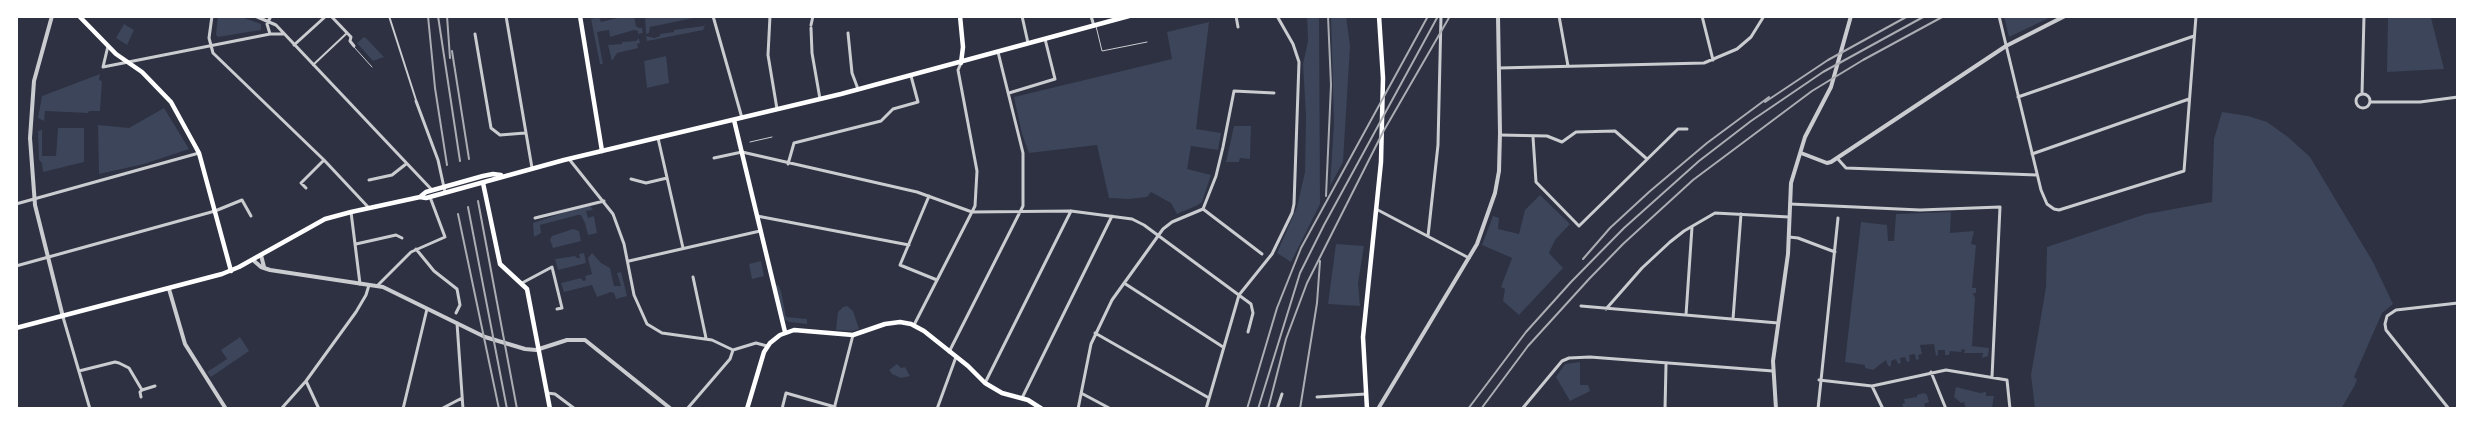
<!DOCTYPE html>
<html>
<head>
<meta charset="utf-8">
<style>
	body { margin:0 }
	#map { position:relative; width:2474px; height:425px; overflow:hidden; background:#2d3142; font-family:Mulish,sans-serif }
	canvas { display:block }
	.frame { position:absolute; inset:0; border:18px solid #fff; pointer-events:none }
</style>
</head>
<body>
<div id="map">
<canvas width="2474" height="425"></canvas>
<div class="frame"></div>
</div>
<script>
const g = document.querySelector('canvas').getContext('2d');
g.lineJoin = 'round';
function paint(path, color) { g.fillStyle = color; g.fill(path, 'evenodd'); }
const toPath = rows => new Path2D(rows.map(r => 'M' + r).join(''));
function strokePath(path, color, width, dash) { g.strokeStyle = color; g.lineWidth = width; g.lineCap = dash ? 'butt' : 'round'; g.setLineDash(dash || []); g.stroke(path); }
paint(toPath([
	[218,16,238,16,261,24,261,30,218,37,216,35],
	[626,16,634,16,636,26,639,28,642,28,643,33,638,34,638,31,634,30,610,37,609,30,597,32,603,64,600,64,591,19,599,17,601,22],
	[645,16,703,16,650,27,649,33,646,34],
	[1307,16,1319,16,1320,204,1291,262,1277,253,1297,207,1305,172,1306,117,1303,64,1308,41],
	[1331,16,1346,16,1350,46,1343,162,1330,186,1334,124],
	[2004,16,2053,16,2009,37],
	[2388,16,2431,18,2444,69,2387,72],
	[1209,22,1196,129,1221,133,1218,150,1191,146,1187,169,1211,175,1202,202,1198,205,1177,214,1171,203,1151,192,1147,197,1129,199,1109,198,1097,145,1029,153,1022,134,1014,97,1172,59,1167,32],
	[706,23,703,30,647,41,646,36,654,38,660,36,660,34,674,32,674,30,704,26],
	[124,24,134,30,127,45,116,38],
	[364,37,366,38,384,57,373,61,357,43],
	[639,38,640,43,637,44,638,48,617,53,612,61,608,45,622,44,622,42,636,41],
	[666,56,669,83,647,88,644,61],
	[100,74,99,80,102,81,100,111,89,111,88,113,45,111,44,121,38,118,42,96],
	[164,108,189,149,144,164,99,174,98,125,129,128],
	[2222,112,2248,116,2267,122,2288,137,2310,157,2373,262,2393,304,2382,313,2354,377,2357,379,2355,385,2341,409,2035,409,2031,375,2046,287,2047,247,2146,214,2212,202,2214,139],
	[1234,126,1251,126,1250,159,1240,158,1239,162,1226,162],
	[58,128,84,128,84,162,43,172,42,163,39,160,38,131,42,130,42,156,56,156],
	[1540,195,1570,224,1555,240,1549,253,1563,268,1519,315,1503,301,1505,289,1501,287,1512,258,1482,245,1493,216,1499,218,1498,229,1519,234,1525,210],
	[589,204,593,210,586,211,588,218,594,216,597,233,588,235,585,223,581,215,578,215,540,225,541,233,534,237,533,223],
	[1951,212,1950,233,1974,231,1971,244,1976,245,1972,288,1976,288,1976,293,1973,293,1975,298,1972,346,1989,348,1988,356,1982,358,1983,353,1964,353,1965,350,1962,349,1961,352,1950,351,1949,355,1945,355,1945,350,1938,350,1938,355,1936,356,1934,344,1920,345,1922,354,1918,355,1919,359,1916,360,1915,354,1909,355,1910,361,1907,362,1905,357,1900,358,1901,363,1898,364,1896,359,1891,361,1891,366,1888,366,1886,360,1873,370,1865,368,1865,365,1845,362,1861,222,1887,225,1888,241,1894,241,1896,214],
	[573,229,579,231,581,241,553,248,550,240,552,236],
	[1336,244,1364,246,1358,283,1360,306,1328,304],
	[584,253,586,263,558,270,555,259,575,256,577,258,580,258,579,254],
	[592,253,601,263,610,268,614,286,621,286,617,273,621,272,627,296,616,299,614,293,611,292,597,297,592,285,564,292,561,283,581,278,583,281,586,280,585,276,592,274,588,258],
	[761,261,764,276,752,279,749,264],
	[775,285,778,285,781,291,786,317,807,319,807,324,789,322,784,319],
	[843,307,847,306,853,311,859,329,852,331,836,330,838,312],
	[240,337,249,351,211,377,207,372,227,359,221,350],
	[1580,362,1580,385,1588,385,1590,391,1570,401,1556,377,1565,364],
	[897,364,901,368,905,367,910,376,901,378,892,374,889,370],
	[1956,387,1980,393,1986,392,1986,396,1994,396,1992,408,1966,409,1964,402,1961,403,1954,397],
	[1924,393,1927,395,1929,402,1924,404,1926,409,1904,409,1902,404,1905,403,1904,399,1917,397,1917,395]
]), '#3c4559');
strokePath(toPath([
	[1096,26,1102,51,1147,42],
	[354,47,372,67],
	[750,142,772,137]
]), '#caccd0', 1);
strokePath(toPath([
	[389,16,416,100],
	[313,65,347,33]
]), '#caccd0', 2);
strokePath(toPath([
	[212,16,209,38,213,53,324,160,369,208],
	[255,16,276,25,432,190],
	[331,16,351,37,350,41,354,46],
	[506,16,532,168],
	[713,16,742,118],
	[770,16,768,55,777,109],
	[1022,16,1028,43],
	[1091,16,1094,26],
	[1236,16,1238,27],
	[1559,16,1568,66],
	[1702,16,1713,60],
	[1999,16,2041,190,2047,204,2054,209,2059,210,2184,171,2196,16],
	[811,25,813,16],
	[811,28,812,53,820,99],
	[848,33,852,73,858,89],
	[270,34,267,24,271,16],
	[475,34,491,128,500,135,525,133],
	[294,45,326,16],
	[108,46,103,67,270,34,283,34],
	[1499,68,1704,63,1737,49,1751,37,1764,16],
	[1009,93,1055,79,1045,39],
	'2356 101a7 7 0 1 1 14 0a7 7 0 1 1-14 0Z',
	[2362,94,2364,16],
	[2018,97,2194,36],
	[416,101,438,160,445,192],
	[2370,102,2420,102,2458,97],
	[1500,135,1547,136,1562,142,1576,132,1615,131,1647,159],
	[1533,137,1536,182,1579,226,1678,129,1687,129],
	[658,138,683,248],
	[2032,154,2189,99],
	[714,158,742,152,917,192,972,212,1071,211,1132,219,1144,225,1251,304,1253,313,1248,332],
	[1837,158,1846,168,2037,175],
	[569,159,613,214,624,244,634,295,647,324,662,333,712,340,733,350,756,343,767,346],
	[788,164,794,143,881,121,893,109,918,102,911,76],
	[631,179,646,183,667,178],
	[369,180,392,175,406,164],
	[306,188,301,183,324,160],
	[929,196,900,265,937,280],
	[16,204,199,153],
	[1790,204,1920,210,2000,207,1992,377],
	[1203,209,1216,176,1223,147,1234,91,1274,93],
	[1203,209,1262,254],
	[1376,209,1469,258],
	[351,212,360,284],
	[757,216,909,245],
	[535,218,604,201],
	[1428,236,1438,145,1441,16],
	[1789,237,1798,238,1835,252],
	[356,244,396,235,402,238],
	[416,249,434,271,457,289,460,305,456,313],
	[629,261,760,231],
	[16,266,215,211,242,200,251,216],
	[693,277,706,338],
	[522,283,552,267,562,308,557,309],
	[1124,283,1223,347],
	[377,286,411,252,445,237,430,197],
	[1581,306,1778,323],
	[1606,309,1642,268,1670,242,1684,231,1715,213,1789,217],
	[1686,315,1692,227],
	[63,317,90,409],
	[1733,319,1741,214],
	[457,323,463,409],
	[914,325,975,206,977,171,958,70,961,63],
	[1095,333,1209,398],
	[949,352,1023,206,1023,153,998,52],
	[79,371,115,362,119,363,129,368,142,390,140,392,141,397],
	[1931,372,1946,409],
	[1819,380,1872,386,1946,370,2007,380,2010,409],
	[306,381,319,409],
	[985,383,1071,211],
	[1872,386,1883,409],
	[142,390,155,386],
	[547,393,555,394,575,409],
	[1081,393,1111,409],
	[1317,397,1366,394],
	[1022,398,1112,216],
	[281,409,306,381,356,312,366,295,369,285],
	[403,409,427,309],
	[441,409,462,398],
	[687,409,730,359,733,350],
	[782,409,786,393,835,407],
	[834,409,853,335],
	[937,409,956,357],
	[1078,409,1091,344,1112,300,1163,229,1172,222,1203,209],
	[1206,409,1239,295,1272,254,1292,213,1294,204,1299,62,1293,44,1277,16],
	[1277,409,1282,394],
	[1522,409,1562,361,1569,358,1590,357,1773,371],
	[1665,409,1666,365],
	[1818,409,1838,218],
	[2449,409,2386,330,2385,324,2387,316,2396,310,2458,303]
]), '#caccd0', 3);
strokePath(toPath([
	[52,16,34,81,30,138,35,205,63,317],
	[1801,153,1827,163,1831,162,2006,46,2065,16],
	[261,255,264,267],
	[253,260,261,267,270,270,383,287,485,337,525,349,536,350,567,340,585,340,671,409],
	[169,289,185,344,226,409],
	[1378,409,1477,244,1495,193,1499,171,1500,133,1498,16],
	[1776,409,1773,361,1788,254,1791,183,1805,137,1831,87,1851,16]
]), '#caccd0', 4);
strokePath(toPath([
	[79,16,116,54,142,72,171,102,199,153,231,271],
	[580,16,602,151],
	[734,120,785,332],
	[483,183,500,264,527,289,550,409],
	[747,409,764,352,770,343,780,335,794,330,853,335,885,324,900,322,911,324,924,331,968,366,985,383,1002,393,1028,400,1042,409],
	[1367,409,1363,337,1381,162,1383,78,1379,16]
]), '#fff', 4.5);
strokePath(toPath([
	[960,16,963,47,961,63],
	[421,196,426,192,483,176,493,174,501,175],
	[16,328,222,274,239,267,325,219,351,212,420,197,426,198,564,160,841,94,1129,16]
]), '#fff', 4.5);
strokePath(toPath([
	[428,16,435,88,447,165],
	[438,16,460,161],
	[447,16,450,58],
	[452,51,469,159],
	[1765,102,1828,60,1908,16],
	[1326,196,1331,85,1328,16],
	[478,201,517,409],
	[468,207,507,409],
	[458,214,499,409],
	[1583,259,1610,228,1649,192,1707,143,1769,97],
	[1247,409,1277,308,1301,248,1428,16],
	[1258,409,1300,273,1324,225,1438,16],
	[1268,409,1286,339,1307,283,1383,132,1450,16],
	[1300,409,1317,303,1320,261],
	[1468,409,1526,332,1571,282,1624,228,1699,161,1751,121,1823,72,1925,16],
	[1481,409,1528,346,1589,279,1623,244,1693,180,1812,91,1863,60,1944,16]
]), '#abadb3', 2);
</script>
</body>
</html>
